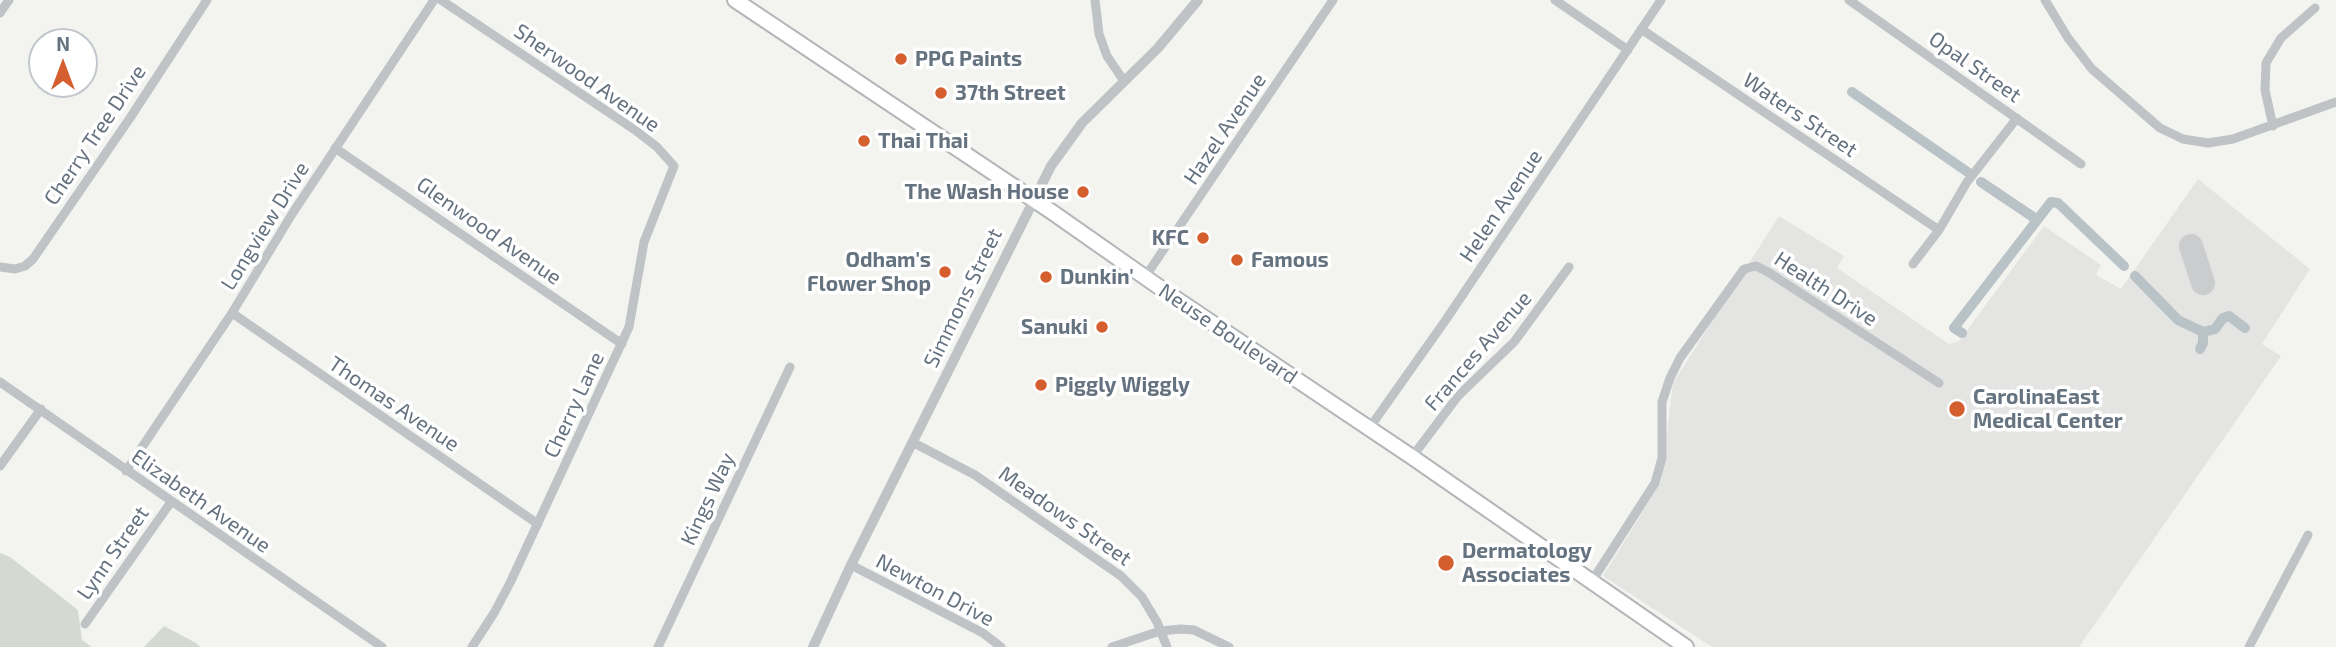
<!DOCTYPE html>
<html>
<head>
<meta charset="utf-8">
<style>
	body { margin:0 }
	#map { position:relative; width:2336px; height:647px; overflow:hidden; background:#f3f4f0; font-family:"Exo 2",sans-serif }
	canvas { display:block }
	.north { position:absolute; left:28px; top:28px; width:70px; height:70px; box-sizing:border-box; background:#fff; border:2px solid #c1c7cc; border-radius:50%; rotate:0deg; font-size:19px; font-weight:700; line-height:28px; text-align:center; color:#65727f }
	.north::after { content:''; display:block; margin:auto; width:24px; height:32px; background:#d55e2f; clip-path:polygon(50% 0,100% 100%,50% 72%,0 100%) }
</style>
</head>
<body>
<div id="map">
<canvas width="2336" height="647"></canvas>
<div class="north">N</div>
</div>
<script>
const g = document.querySelector('canvas').getContext('2d');
g.lineJoin = 'round';
function paint(path, color) { g.fillStyle = color; g.fill(path, 'evenodd'); }
const toPath = rows => new Path2D(rows.map(r => 'M' + r).join(''));
function strokePath(path, color, width, dash) { g.strokeStyle = color; g.lineWidth = width; g.lineCap = dash ? 'butt' : 'round'; g.setLineDash(dash || []); g.stroke(path); }
function label(font, color, halo, rows, align = 'center') {
  g.font = font + ' "Exo 2",sans-serif'; g.lineWidth = 7; g.setLineDash([]); g.textBaseline = 'middle'; g.strokeStyle = halo; g.fillStyle = color; for (const [text, x, y, turn = 0] of rows) {
    g.save(); g.translate(x, y); g.rotate((+turn || 0) * Math.PI / 180); g.textAlign = isNaN(turn) ? turn : align; if (halo) g.strokeText(text, 0, 0); g.fillText(text, 0, 0); g.restore();
  }
}
paint(toPath([
	[2198,179,2310,269,2262,344,2281,356,2079,647,1712,647,1603,576,1661,482,1673,383,1779,216,1844,256,1837,268,1949,344,1959,341,2044,226,2101,265,2096,275,2121,289]
]), '#e4e5e3');
paint(toPath([
	[0,553,10,557,78,610,82,640,92,647,0,647],
	[164,626,196,643,200,647,144,647]
]), '#d4dad1');
strokePath(toPath([
	[1852,92,1969,173],
	[1981,182,2036,219],
	[2135,276,2178,320,2203,332,2203,343,2200,349],
	[2203,332,2215,329,2223,318,2229,316,2245,328],
	[1962,333,1954,328,2051,202,2058,203,2124,266]
]), '#b9c2c7', 10);
strokePath(toPath([
	[2191,246,2203,283]
]), '#cacccd', 24);
const primary = toPath([
	[735,0,1052,212,1169,294,1412,457,1686,647]
]);
strokePath(primary, '#b3b6b9', 18);
strokePath(toPath([
	[441,0,635,130,657,147,674,166,644,242,629,327,510,583,494,613,472,647],
	[1095,0,1099,34,1107,56,1124,81],
	[1555,0,1628,50],
	[1849,0,2081,164],
	[2045,0,2068,38,2092,69,2160,128,2183,139,2208,143,2233,139,2336,102],
	[0,13,9,0],
	[1641,29,1939,230],
	[2273,126,2265,90,2266,63,2281,38,2315,8],
	[335,148,622,344],
	[1913,264,1939,230,1967,182,2017,118],
	[0,267,15,269,25,266,33,259,130,118,207,0],
	[1145,277,1333,0],
	[232,313,538,524],
	[0,382,382,647],
	[1368,430,1445,321,1661,0],
	[914,443,975,475,1121,576,1142,597,1157,622,1167,647],
	[1412,457,1458,396,1514,342,1569,267],
	[0,466,41,409],
	[126,471,232,313,292,214,434,0],
	[851,565,983,633,1001,647],
	[1592,581,1655,483,1662,458,1662,402,1670,378,1680,358,1744,269,1756,266,1768,272,1939,383],
	[85,624,171,502],
	[658,647,790,367],
	[1112,647,1160,631,1181,629,1194,630,1229,647],
	[2249,647,2308,535]
]), '#bfc3c6', 9);
strokePath(toPath([
	[813,647,851,565,1051,166,1082,123,1158,48,1198,0]
]), '#bfc3c6', 10);
strokePath(primary, '#fff', 14);
for (const [x, y, r, color] of [
	[901,59,7,"#d55e2f"],
	[941,93,7,"#d55e2f"],
	[864,141,7,"#d55e2f"],
	[1083,192,7,"#d55e2f"],
	[1203,238,7,"#d55e2f"],
	[1237,260,7,"#d55e2f"],
	[945,272,7,"#d55e2f"],
	[1046,277,7,"#d55e2f"],
	[1102,327,7,"#d55e2f"],
	[1041,385,7,"#d55e2f"],
	[1957,409,9,"#d55e2f"],
	[1446,563,9,"#d55e2f"]
]) { const dot = new Path2D(); dot.arc(x, y, r, 0, 2 * Math.PI); g.fillStyle = color; g.fill(dot); strokePath(dot, '#fff', 2.5); }
label('bold 21px', '#65727f', '#fff', [
	["PPG Paints",915,59],
	["37th Street",955,93],
	["Thai Thai",878,141],
	["The Wash House",1069,192,"right"],
	["KFC",1189,238,"right"],
	["Odham's",931,260,"right"],
	["Flower Shop",931,284,"right"],
	["Famous",1251,260],
	["Dunkin'",1060,277],
	["Sanuki",1088,327,"right"],
	["Piggly Wiggly",1055,385],
	["CarolinaEast",1973,397],
	["Medical Center",1973,421],
	["Dermatology",1462,551],
	["Associates",1462,575]
], 'left');
label('21px', '#65727f', '#fff', [
	["Opal Street",1975,67,35],
	["Sherwood Avenue",587,78,35],
	["Waters Street",1800,115,34],
	["Hazel Avenue",1225,129,-56],
	["Cherry Tree Drive",95,135,-56],
	["Helen Avenue",1501,206,-56],
	["Longview Drive",265,226,-58],
	["Glenwood Avenue",489,231,35],
	["Health Drive",1826,289,33],
	["Simmons Street",963,298,-64],
	["Neuse Boulevard",1228,334,34],
	["Frances Avenue",1478,351,-49],
	["Thomas Avenue",394,404,34],
	["Cherry Lane",574,405,-65],
	["Kings Way",708,499,-65],
	["Elizabeth Avenue",201,501,35],
	["Meadows Street",1065,516,35],
	["Lynn Street",113,553,-55],
	["Newton Drive",935,590,28]
]);
</script>
</body>
</html>
